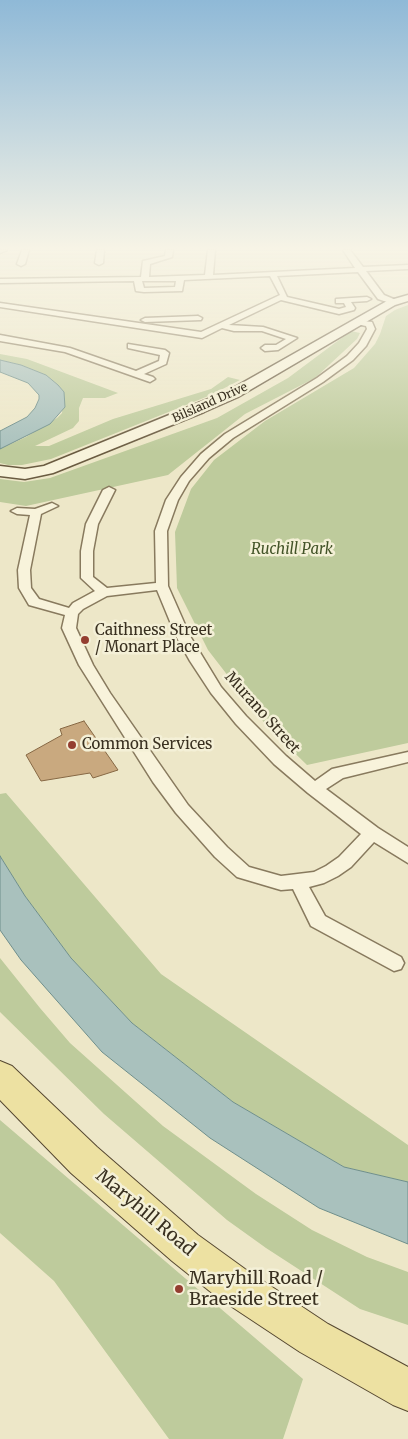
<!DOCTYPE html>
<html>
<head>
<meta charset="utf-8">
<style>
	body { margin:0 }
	canvas { display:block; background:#ede7c8 }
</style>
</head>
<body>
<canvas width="408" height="1439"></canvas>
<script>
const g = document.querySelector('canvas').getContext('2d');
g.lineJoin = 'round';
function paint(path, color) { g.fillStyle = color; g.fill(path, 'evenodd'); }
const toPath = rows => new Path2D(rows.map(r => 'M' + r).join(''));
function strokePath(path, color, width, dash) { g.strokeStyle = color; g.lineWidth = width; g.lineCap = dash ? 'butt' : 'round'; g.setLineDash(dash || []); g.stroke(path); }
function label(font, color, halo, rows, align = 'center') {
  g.font = font + ' Merriweather,serif'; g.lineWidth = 5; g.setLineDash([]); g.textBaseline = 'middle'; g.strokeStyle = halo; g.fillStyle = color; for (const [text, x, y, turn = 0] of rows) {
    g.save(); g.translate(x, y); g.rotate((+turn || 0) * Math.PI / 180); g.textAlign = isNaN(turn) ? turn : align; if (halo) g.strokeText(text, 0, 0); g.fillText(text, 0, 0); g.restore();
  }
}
paint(toPath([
	[408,305,408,743,307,765,266,725,208,650,177,588,175,532,191,489,214,460,265,421,354,368,375,344,380,334,386,316,395,310],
	[351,331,360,333,357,339,315,378,245,414,168,475,26,506,0,502,0,479,24,482,50,478,217,418,288,378],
	[0,354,27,359,118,393,105,398,83,398,79,408,79,421,73,428,35,446,49,446,113,419,211,389,228,377,240,380,211,395,51,459,22,465,8,465,0,463,0,449,26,437,57,418,62,413,64,392,58,385,46,375,21,365,0,360],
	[6,793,161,974,408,1145,408,1182,344,1167,233,1102,132,1023,71,958,25,896,0,856,0,794],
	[0,958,40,1008,70,1043,163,1126,256,1194,312,1230,367,1257,408,1272,408,1325,360,1309,266,1248,227,1220,104,1114,0,1012],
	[0,1120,303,1379,283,1439,169,1439,54,1281,0,1233]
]), '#becb9c');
const water = toPath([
	[0,360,21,365,46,375,58,385,64,392,65,407,50,424,0,449,0,431,27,417,35,408,39,399,39,395,28,383,0,372,0,360],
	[0,856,25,896,71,958,132,1023,233,1102,344,1167,408,1182,408,1244,319,1208,210,1138,102,1052,21,960,0,930,0,856]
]);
paint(water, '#a9c1bd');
strokePath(water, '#6f8f8c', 1);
const building = toPath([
	[84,721,118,770,93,778,90,773,41,781,26,755,62,735,60,729,84,721]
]);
paint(building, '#c9a97f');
strokePath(building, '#866844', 1);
const street = toPath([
	[0,250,7,250,0,253,0,250],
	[22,250,29,250,25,264,21,266,17,264,22,250],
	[97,250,104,250,103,263,99,265,95,263,97,250],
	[166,250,173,250,172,257,150,264,149,277,205,275,208,250,215,250,213,275,355,268,343,250,350,250,363,267,408,265,408,269,366,271,384,295,396,300,397,302,393,304,378,299,358,272,277,276,287,297,339,309,346,307,344,303,336,303,336,299,367,297,371,299,367,301,351,302,355,308,354,310,339,314,281,300,229,325,263,327,297,338,278,350,265,351,261,348,265,345,276,345,286,339,262,331,234,331,222,328,202,338,0,307,0,303,201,332,280,295,270,276,184,280,182,291,144,292,136,291,134,281,0,283,0,279,141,277,143,261,165,256,166,250],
	[142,281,176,281,175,287,144,288,142,281],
	[198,316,202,318,201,320,145,322,141,320,145,318,198,316],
	[356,320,372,322,375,329,366,346,353,360,323,382,233,438,209,458,189,481,178,500,167,531,168,586,190,636,221,687,246,716,286,756,315,781,332,769,408,752,408,762,343,778,326,789,378,828,408,847,408,863,374,842,351,867,338,876,324,883,309,887,325,916,401,957,404,963,401,969,394,971,311,926,293,889,281,890,237,877,215,857,176,813,153,782,79,665,62,628,65,615,29,605,19,588,18,570,30,515,17,514,11,511,17,508,35,509,52,503,58,506,41,514,30,570,31,588,39,599,69,608,73,603,95,591,81,578,81,551,86,524,103,490,109,487,115,490,98,524,93,551,93,577,107,588,156,583,155,531,166,500,181,477,201,454,225,434,317,378,347,356,359,343,367,329,366,326,356,324,356,320],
	[157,590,176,636,190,661,211,693,236,724,274,764,308,793,361,834,339,857,326,866,314,872,281,876,249,867,227,847,188,805,110,693,93,665,76,628,78,614,83,609,107,596,157,590],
	[0,335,70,348,136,371,159,361,160,355,128,348,128,344,165,350,169,353,166,364,144,374,153,377,155,379,150,382,65,352,0,341,0,335]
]);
const secondary = toPath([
	[408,295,408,301,395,305,238,397,204,412,53,473,25,479,0,476,0,466,25,469,44,466,228,391,387,301,408,295]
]);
const primary = toPath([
	[0,1061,12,1066,97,1147,198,1235,245,1269,328,1324,408,1367,408,1411,393,1405,300,1352,217,1297,172,1261,71,1173,0,1100,0,1061]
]);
strokePath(street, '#887a5e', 3);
strokePath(secondary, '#6a5b41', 3);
strokePath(primary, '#564831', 2);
paint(street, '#f8f3db');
paint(secondary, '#f8f3db');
paint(primary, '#ede1a2');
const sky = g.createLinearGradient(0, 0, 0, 452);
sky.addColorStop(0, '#8fb9d7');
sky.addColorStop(0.55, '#f7f4e6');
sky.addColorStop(1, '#f7f4e600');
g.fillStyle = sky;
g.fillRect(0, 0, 408, 452);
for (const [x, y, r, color] of [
	[85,640,5,"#943e30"],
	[72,745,5,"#943e30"],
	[179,1289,5,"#943e30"]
]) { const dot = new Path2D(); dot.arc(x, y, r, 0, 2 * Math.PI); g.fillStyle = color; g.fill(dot); strokePath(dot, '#f4f0d7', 2); }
label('12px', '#393020', '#f4f0d7', [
	["Bilsland Drive",210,403,-24]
]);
label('italic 15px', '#435428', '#f4f0d7', [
	["Ruchill Park",292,550]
]);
label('15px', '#393020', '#f4f0d7', [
	["Caithness Street",95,631],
	["/ Monart Place",95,648],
	["Common Services",82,745]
], 'left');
label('15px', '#393020', '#f4f0d7', [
	["Murano Street",262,713,48]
]);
label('18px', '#393020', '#f4f0d7', [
	["Maryhill Road",145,1213,40]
]);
label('18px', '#393020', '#f4f0d7', [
	["Maryhill Road /",189,1279],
	["Braeside Street",189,1300]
], 'left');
</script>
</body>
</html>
